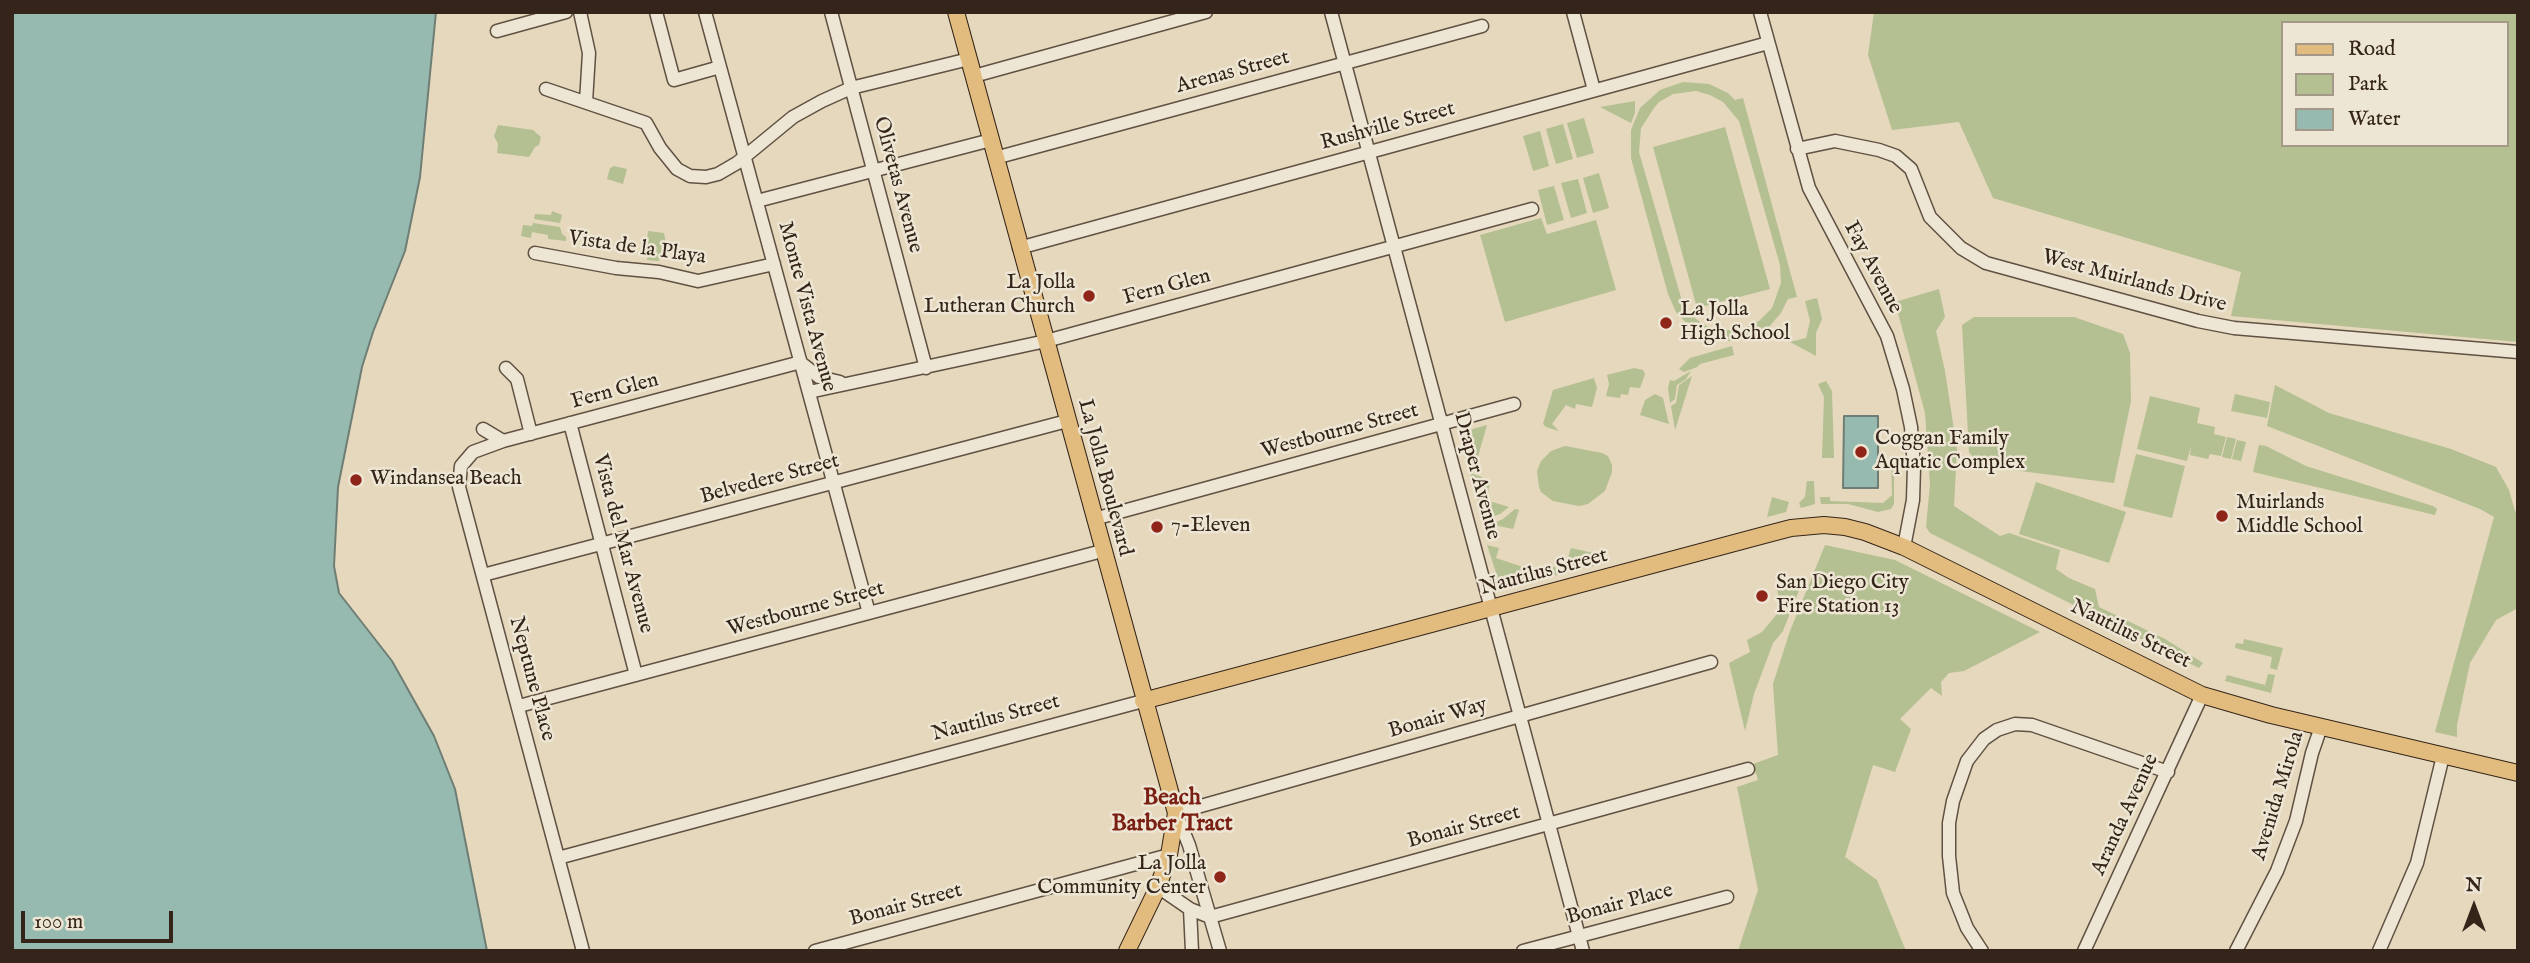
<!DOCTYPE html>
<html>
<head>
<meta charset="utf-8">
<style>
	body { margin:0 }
	#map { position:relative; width:2530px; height:963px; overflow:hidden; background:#e5d8bd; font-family:"IM FELL English",serif }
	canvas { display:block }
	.frame { position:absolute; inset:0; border:14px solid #342419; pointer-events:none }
	.legend { position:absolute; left:2281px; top:21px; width:228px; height:126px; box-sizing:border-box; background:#eee6d4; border:2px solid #a49889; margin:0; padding:9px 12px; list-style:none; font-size:21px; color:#342419 }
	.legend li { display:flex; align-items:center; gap:14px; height:35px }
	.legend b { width:35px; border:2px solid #a49889 }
	.north { position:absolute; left:2439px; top:872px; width:70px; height:70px; -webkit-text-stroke:5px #eee6d4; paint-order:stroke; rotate:0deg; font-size:19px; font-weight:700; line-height:28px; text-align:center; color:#342419 }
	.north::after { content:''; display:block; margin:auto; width:24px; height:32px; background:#342419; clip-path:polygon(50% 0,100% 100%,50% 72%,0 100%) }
	.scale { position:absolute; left:21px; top:911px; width:152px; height:32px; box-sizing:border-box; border:4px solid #342419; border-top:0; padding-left:9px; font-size:21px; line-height:24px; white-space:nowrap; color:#342419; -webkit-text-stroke:5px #eee6d4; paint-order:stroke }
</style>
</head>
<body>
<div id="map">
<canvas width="2530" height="963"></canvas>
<div class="frame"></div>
<ul class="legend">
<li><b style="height:9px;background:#e2bc7e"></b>Road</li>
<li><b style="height:19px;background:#b4bf92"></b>Park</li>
<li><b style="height:19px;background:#96bab0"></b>Water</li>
</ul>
<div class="north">N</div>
<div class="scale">100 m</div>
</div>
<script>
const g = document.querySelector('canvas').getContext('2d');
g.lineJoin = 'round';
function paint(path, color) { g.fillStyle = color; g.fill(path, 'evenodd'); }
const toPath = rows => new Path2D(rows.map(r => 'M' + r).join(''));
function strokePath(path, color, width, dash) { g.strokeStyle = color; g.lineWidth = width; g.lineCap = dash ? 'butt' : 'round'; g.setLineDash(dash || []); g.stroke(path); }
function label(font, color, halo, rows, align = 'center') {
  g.font = font + ' "IM FELL English",serif'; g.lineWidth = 5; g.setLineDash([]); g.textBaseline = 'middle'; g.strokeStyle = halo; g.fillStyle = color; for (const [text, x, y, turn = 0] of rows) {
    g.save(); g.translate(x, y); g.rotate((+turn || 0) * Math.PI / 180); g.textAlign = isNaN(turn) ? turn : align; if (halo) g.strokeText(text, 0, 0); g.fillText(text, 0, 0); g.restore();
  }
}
paint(toPath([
	[1874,12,2518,12,2518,342,2231,316,2241,272,1993,198,1959,122,1892,130,1868,55],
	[2283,23,2507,23,2507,145,2283,145],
	[1683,82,1709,84,1728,93,1735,100,1743,98,1797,297,1788,299,1781,313,1768,328,1745,339,1729,341,1705,336,1691,328,1676,312,1668,294,1631,158,1631,130,1640,108,1660,90],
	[1696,91,1710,95,1723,102,1739,121,1780,265,1781,283,1772,308,1759,321,1741,330,1722,330,1704,325,1691,315,1682,301,1639,152,1641,128,1654,108,1659,102,1673,94],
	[1635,101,1635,113,1631,123,1600,107],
	[1584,118,1594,153,1577,158,1567,123],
	[1563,124,1573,159,1556,164,1546,129],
	[498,125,533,130,541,137,539,145,535,147,529,157,497,153,498,144,494,136],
	[1725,127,1770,289,1697,308,1653,147],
	[1540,131,1549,166,1533,171,1523,136],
	[614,166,627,169,623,184,607,179,610,168],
	[1599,173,1609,208,1593,213,1583,178],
	[1578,179,1587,213,1571,218,1561,183],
	[1554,186,1564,220,1547,225,1538,190],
	[552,211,562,215,560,223,534,219,535,214,551,215],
	[1541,218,1547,234,1596,220,1616,290,1505,322,1480,235],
	[533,223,560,227,562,234,566,237,566,241,548,239,548,235,532,232,531,238,521,236,523,225,532,226],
	[648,231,664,233,668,254,664,253,663,259,660,258,659,261,647,260,649,250,646,249],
	[1939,289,1945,317,1936,331,1945,371,1957,449,1954,506,2000,536,2009,533,2060,550,2056,569,2069,578,2095,589,2099,607,2165,639,2203,663,2199,668,1930,533,1926,527,1930,485,1925,413,1895,302],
	[1817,298,1822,319,1816,333,1816,356,1790,342,1806,338,1810,321,1805,301],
	[1974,317,2074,317,2123,334,2130,353,2131,401,2114,483,1981,466,1969,452,1962,325],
	[1732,346,1734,355,1700,364,1697,367,1684,372,1679,369,1690,358],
	[1634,368,1643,370,1645,374,1640,388,1630,387,1628,395,1621,394,1620,398,1606,396,1609,384,1607,375],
	[1691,371,1686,379,1677,385,1675,399,1670,403,1668,388,1670,380,1674,381],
	[1692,376,1675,430,1671,406,1676,403,1679,385],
	[1594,378,1597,388,1592,407,1576,404,1575,409,1566,405,1552,424,1559,431,1546,427,1543,424,1553,390],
	[1826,381,1832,391,1834,458,1822,458,1824,397,1818,384],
	[2275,385,2329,413,2451,449,2496,467,2509,490,2515,511,2518,512,2518,608,2496,620,2470,663,2457,725,2457,737,2435,732,2494,517,2480,509,2267,426],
	[1655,394,1663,398,1669,424,1640,415,1645,400],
	[2235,394,2270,402,2267,418,2231,411],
	[2150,396,2200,408,2197,423,2215,427,2214,434,2226,437,2221,456,2210,454,2208,459,2190,455,2191,446,2187,461,2137,449],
	[1487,425,1473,474,1482,477,1482,481,1490,484,1486,500,1509,507,1500,514,1486,519,1482,516,1459,433],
	[2227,437,2236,439,2231,459,2222,457],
	[2237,440,2246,442,2241,461,2232,459],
	[2259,445,2266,446,2306,466,2433,506,2437,509,2435,515,2253,472],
	[1565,446,1602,453,1608,456,1612,465,1612,472,1605,491,1588,504,1579,506,1553,501,1541,492,1539,487,1537,471,1541,461,1551,451],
	[2136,454,2185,466,2172,518,2123,506],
	[1894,456,1894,504,1891,509,1878,512,1848,504,1821,504,1820,497,1830,497,1830,501,1883,503,1892,495,1891,457],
	[1807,481,1814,481,1815,504,1801,508,1799,503,1805,497],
	[2036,482,2126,512,2109,563,2019,534],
	[1772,497,1789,502,1786,512,1767,517],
	[1515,509,1519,510,1513,529,1494,525,1488,541,1484,528,1503,519],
	[1487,545,1499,548,1496,558,1547,575,1550,566,1564,570,1571,548,1598,554,1594,566,1501,588],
	[1825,545,1895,560,2040,632,1964,671,1949,673,1941,682,1942,696,1931,688,1900,719,1911,729,1895,772,1873,765,1845,857,1877,880,1906,951,1738,951,1758,890,1737,787,1758,780,1753,764,1778,755,1773,684,1790,631],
	[1798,578,1800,583,1798,593,1783,631,1773,643,1754,694,1745,731,1729,663,1750,652,1747,640,1762,632,1781,609,1776,584],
	[2244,639,2283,648,2277,670,2270,668,2272,657,2235,648,2236,643,2243,644],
	[2268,674,2275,675,2271,693,2225,681,2227,675,2265,685]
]), '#b4bf92');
const water = toPath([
	[12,12,436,12,420,177,405,251,373,332,362,367,338,487,334,566,339,593,392,661,434,736,455,789,487,951,12,951,12,12],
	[1844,416,1878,416,1878,488,1843,488,1844,416]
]);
paint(water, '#96bab0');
strokePath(water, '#6f7e74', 2);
const minor = toPath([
	[580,12,589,53,586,102],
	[656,12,674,80,720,67],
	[705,12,869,613],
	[831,12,926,368],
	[1331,12,1583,951],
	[1573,12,1594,90],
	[1760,12,1809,188,1887,336,1903,389,1911,427,1914,467,1913,500,1904,547],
	[497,31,566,12],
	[974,76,1206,12],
	[546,89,646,123,660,148,677,169,690,176,706,177,718,174,737,163,793,117,822,101,851,88,969,59],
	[1797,149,1835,141,1879,150,1896,156,1911,169,1930,217,1961,248,1986,263,2198,321,2234,328,2518,352],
	[995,158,1482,26],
	[757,201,991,140],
	[1019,248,1768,43],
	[535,253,616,268,659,272,698,281,774,264],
	[801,363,819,377,840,382],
	[506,368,517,379,531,434],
	[809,392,1046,341,1532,209],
	[570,423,636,675],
	[483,429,503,441],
	[1094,519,1514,404],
	[483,575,1067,421],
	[519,706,1102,551],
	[558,858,1143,701],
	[1158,887,1190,909,1192,951],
	[1190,909,1210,917,1748,769],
	[583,951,459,487,461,466,473,452,503,441,801,362],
	[815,951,1169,855],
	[1220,951,1189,845,1176,813,1711,662],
	[1523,951,1727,897],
	[1982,951,1967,928,1953,893,1949,856,1949,823,1953,801,1967,761,1984,739,1997,730,2015,724,2032,725,2168,772],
	[2084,951,2202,695],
	[2236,951,2277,871,2296,821,2312,753,2321,727],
	[2379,951,2417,863,2443,756]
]);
const major = toPath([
	[956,12,1176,813,1169,855,1158,887,1127,951],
	[1143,701,1768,534,1791,528,1824,525,1845,527,1865,532,1904,547,2202,695,2271,715,2518,773]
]);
strokePath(minor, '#605142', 15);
strokePath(major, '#342419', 18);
strokePath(minor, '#eee6d4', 12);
strokePath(major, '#e2bc7e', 16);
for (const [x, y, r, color] of [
	[1089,296,7,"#8f2418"],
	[1666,323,7,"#8f2418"],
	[1861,452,7,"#8f2418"],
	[356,480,7,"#8f2418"],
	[2222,516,7,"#8f2418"],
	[1157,527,7,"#8f2418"],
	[1762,596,7,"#8f2418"],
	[1220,877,7,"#8f2418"]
]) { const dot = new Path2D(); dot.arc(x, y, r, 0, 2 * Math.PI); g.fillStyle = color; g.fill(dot); strokePath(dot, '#eee6d4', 2.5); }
label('21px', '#342419', '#eee6d4', [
	["Arenas Street",1233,73,-15],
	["Rushville Street",1388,127,-15],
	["Olivetas Avenue",897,185,75],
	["Vista de la Playa",637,249,8],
	["Fay Avenue",1872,268,62],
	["West Muirlands Drive",2134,282,15],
	["Fern Glen",1167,288,-15],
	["Monte Vista Avenue",806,307,75],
	["Fern Glen",615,392,-15],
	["Westbourne Street",1340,432,-15],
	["Draper Avenue",1476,476,75],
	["La Jolla Boulevard",1104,478,75],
	["Belvedere Street",770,480,-15],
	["Vista del Mar Avenue",622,544,75],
	["Nautilus Street",1544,573,-15],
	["Westbourne Street",806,610,-15],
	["Nautilus Street",2130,635,26],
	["Neptune Place",531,679,75],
	["Nautilus Street",996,719,-15],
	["Bonair Way",1438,719,-16],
	["Avenida Mirola",2279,796,-73],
	["Aranda Avenue",2126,815,-65],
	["Bonair Street",1464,828,-15],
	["Bonair Place",1620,905,-15],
	["Bonair Street",906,906,-15]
]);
label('21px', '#342419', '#eee6d4', [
	["La Jolla",1075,284,"right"],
	["Lutheran Church",1075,308,"right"],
	["La Jolla",1680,311],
	["High School",1680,335],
	["Coggan Family",1875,440],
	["Aquatic Complex",1875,464],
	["Windansea Beach",370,480],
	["Muirlands",2236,504],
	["Middle School",2236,528],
	["7-Eleven",1171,527],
	["San Diego City",1776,584],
	["Fire Station 13",1776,608],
	["La Jolla",1206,865,"right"],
	["Community Center",1206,889,"right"]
], 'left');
label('bold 23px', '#7a1f14', '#eee6d4', [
	["Beach",1172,799],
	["Barber Tract",1172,825]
]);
</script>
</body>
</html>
